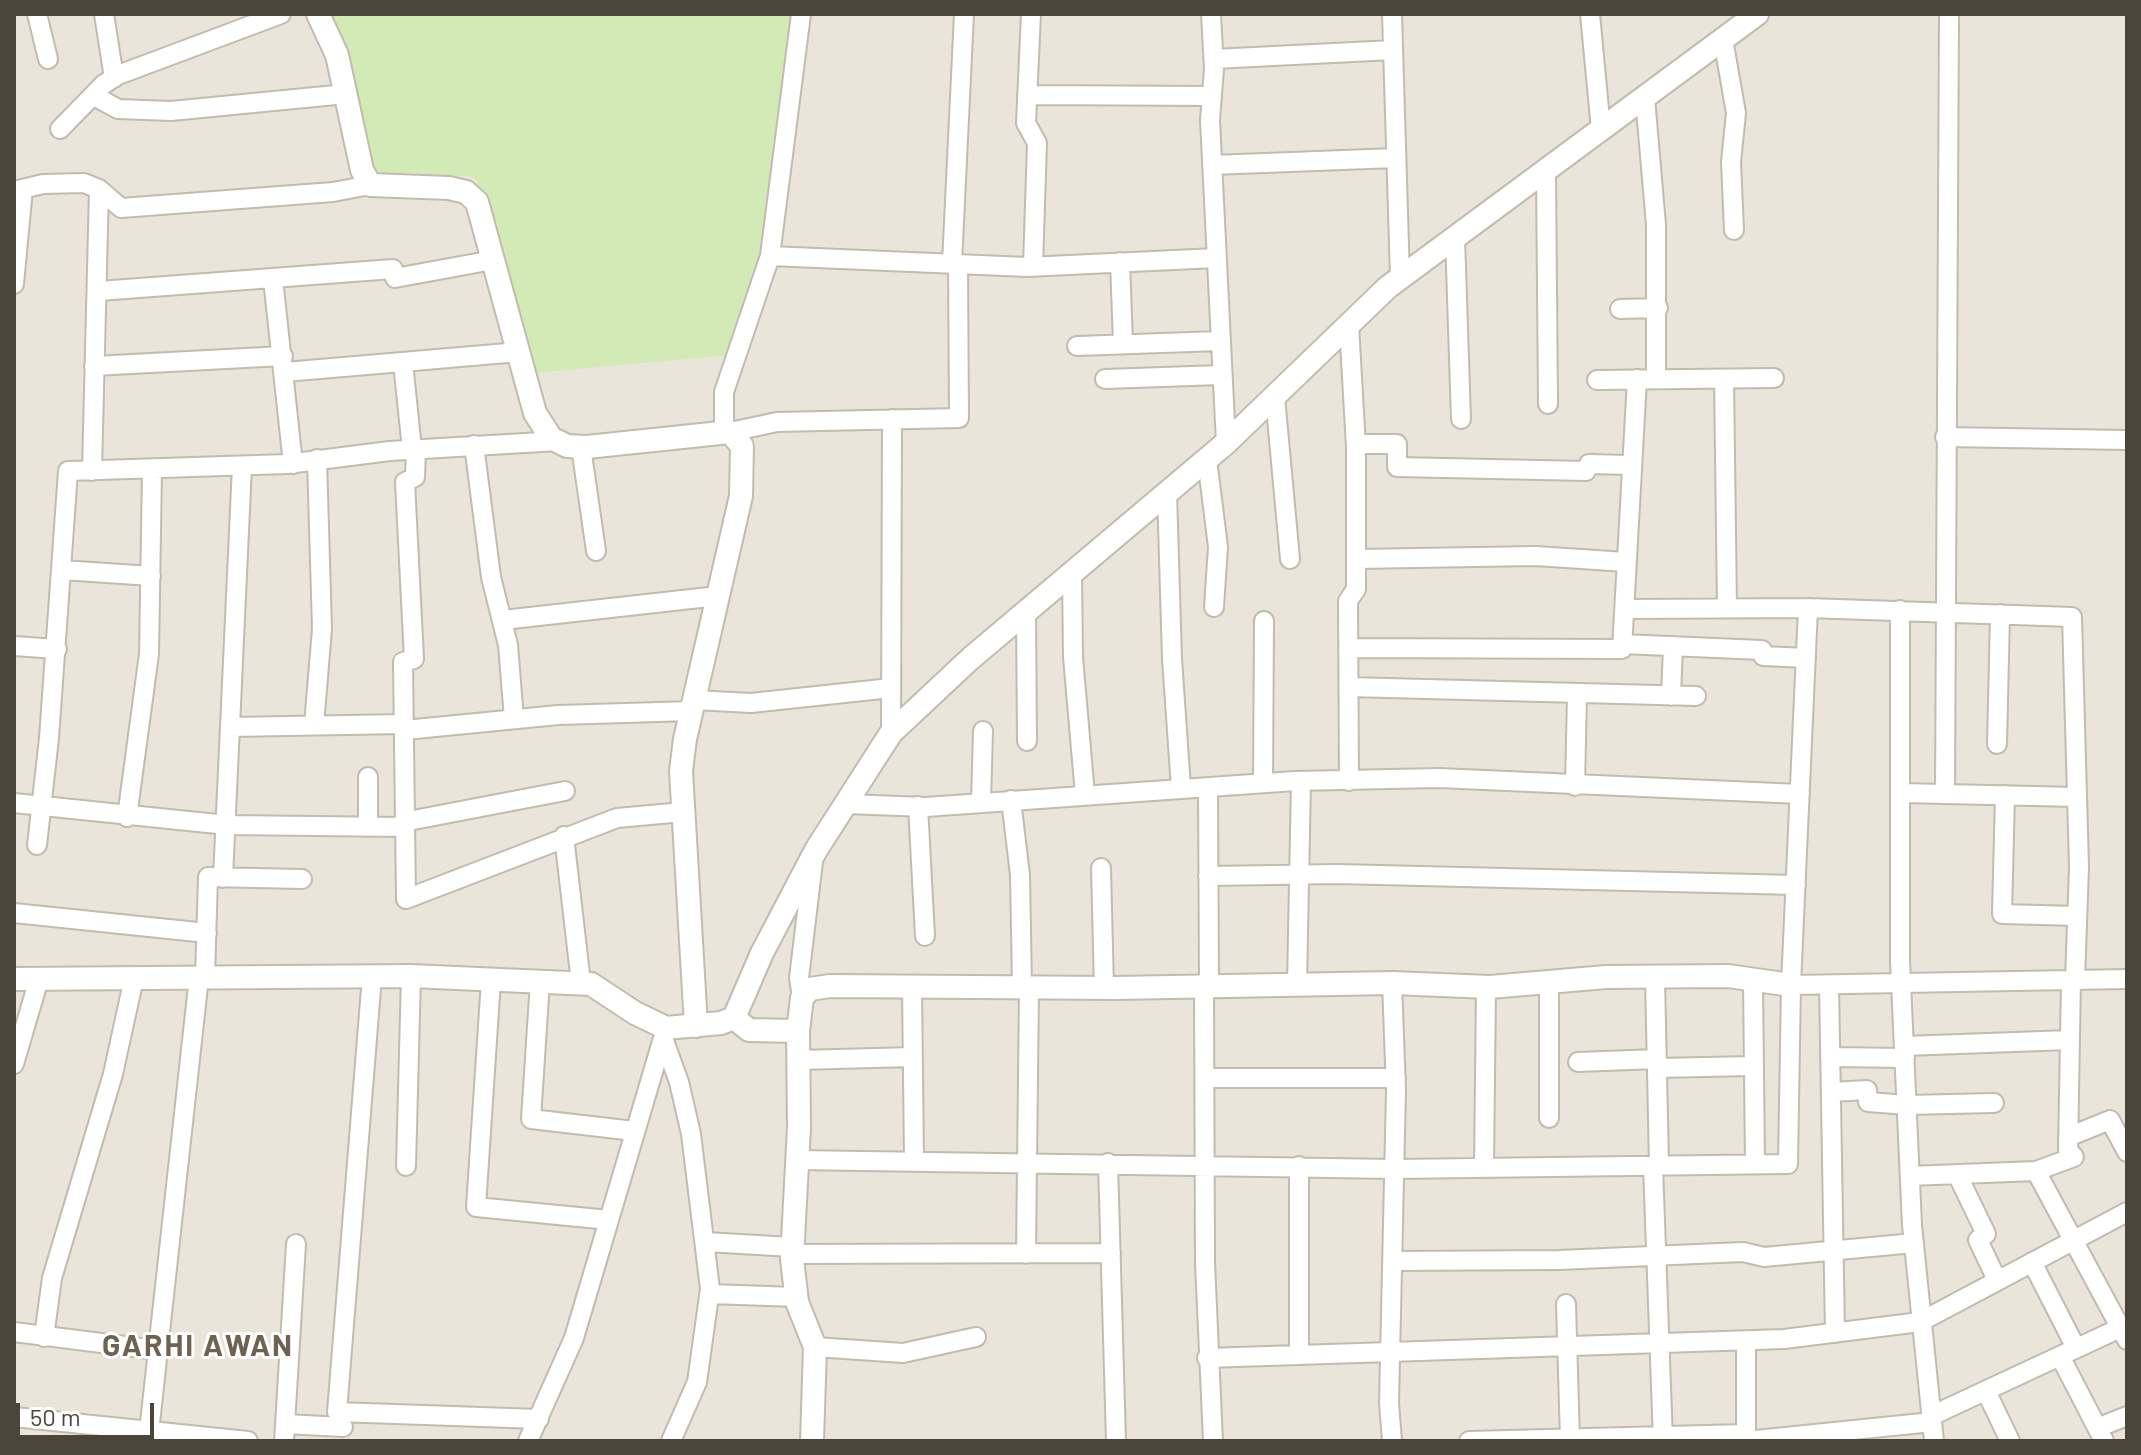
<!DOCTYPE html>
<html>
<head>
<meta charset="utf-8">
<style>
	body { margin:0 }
	#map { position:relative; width:2141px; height:1455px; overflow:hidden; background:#f6f3ec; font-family:Barlow,sans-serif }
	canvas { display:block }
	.frame { position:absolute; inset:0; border:16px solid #4b4439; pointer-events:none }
	.scale { position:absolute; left:16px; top:1403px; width:138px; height:36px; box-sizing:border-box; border:4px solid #4b4439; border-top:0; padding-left:10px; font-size:24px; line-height:28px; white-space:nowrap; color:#4b4439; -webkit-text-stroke:6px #fff; paint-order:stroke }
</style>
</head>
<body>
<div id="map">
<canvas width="2141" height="1455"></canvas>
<div class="frame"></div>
<div class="scale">50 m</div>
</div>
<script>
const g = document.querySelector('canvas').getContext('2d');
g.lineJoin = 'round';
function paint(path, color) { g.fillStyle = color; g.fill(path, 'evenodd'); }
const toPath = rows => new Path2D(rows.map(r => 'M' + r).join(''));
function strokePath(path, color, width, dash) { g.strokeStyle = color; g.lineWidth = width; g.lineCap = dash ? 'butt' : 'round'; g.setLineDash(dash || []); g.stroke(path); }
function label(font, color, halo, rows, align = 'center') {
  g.font = font + ' Barlow,sans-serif'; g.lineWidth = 6; g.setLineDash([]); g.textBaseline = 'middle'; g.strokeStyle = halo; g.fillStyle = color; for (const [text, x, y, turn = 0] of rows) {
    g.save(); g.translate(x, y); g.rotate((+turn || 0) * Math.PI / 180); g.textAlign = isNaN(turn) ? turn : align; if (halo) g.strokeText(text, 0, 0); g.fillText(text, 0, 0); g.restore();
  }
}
paint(toPath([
	[14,14,2127,14,2127,1441,14,1441]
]), '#eae5da');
paint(toPath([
	[330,14,795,14,761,262,731,355,534,373,477,181,469,176,375,173]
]), '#d2eab5');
const minor = toPath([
	[37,14,48,59],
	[104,14,114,78],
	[1031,14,1026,123,1037,143,1033,266],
	[1211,14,1214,69,1210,120,1226,443],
	[1392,14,1400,278],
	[1590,14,1601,130],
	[1723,39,1736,113,1731,162,1734,230],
	[1214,59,1393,50],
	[1027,95,1212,96],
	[94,96,118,109,171,111,346,94],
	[1645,98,1656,225,1656,379],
	[60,129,104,84,118,75,281,14],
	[1212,165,1395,158],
	[1546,171,1548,404],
	[14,191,43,184,84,183,99,189,121,208,333,192,370,185],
	[1455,237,1461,419],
	[770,256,1027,267,1216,258],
	[1120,262,1123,344],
	[952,264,964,14],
	[273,279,293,464],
	[14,284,23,189],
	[99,291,393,269,395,278,493,260],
	[1620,309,1658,308],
	[1349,325,1356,447,1356,589,1348,601,1349,781],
	[1077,346,1219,341],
	[403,363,412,449],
	[94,366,283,356],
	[285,372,519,352],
	[1105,379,1220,375],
	[1724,379,1727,608],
	[1597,380,1774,378],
	[1275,397,1290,559],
	[724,432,724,392,770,256,801,14],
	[730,432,777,422,959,418,958,265],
	[1945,437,2127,440],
	[1356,444,1397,444,1397,467,1586,471,1589,464,1630,465],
	[474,445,491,577,508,645,514,719],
	[581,447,596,551],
	[416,449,415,477,405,482,414,659,403,662,406,899,617,818,683,812],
	[1207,459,1218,547,1214,607],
	[92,471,99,189],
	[1167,492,1172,659,1181,788],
	[1356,559,1536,556,1626,562],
	[62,570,151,576],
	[1072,572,1073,657,1085,795],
	[1626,609,1808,608,2072,617,2079,867,2075,980],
	[1900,610,1900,961,1912,1225,1934,1441],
	[1026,611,1027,741],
	[503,620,718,596],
	[1622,644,1762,650,1763,656,1806,658],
	[14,646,57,649],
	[1348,648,1622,649,1637,379],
	[1349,687,1696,696],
	[1671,696,1673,646],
	[694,700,751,703,891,688],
	[314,725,322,629,317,459],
	[231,727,404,724],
	[405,730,558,715,692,711],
	[891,733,892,419],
	[1997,744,2000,614],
	[368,777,368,827],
	[1263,783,1264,621],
	[1575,786,1577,695],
	[1208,787,1209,986],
	[1901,793,2077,797],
	[1945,794,1949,14],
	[2005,795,2002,914,2077,916],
	[1011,800,1020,875,1022,987],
	[981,802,983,731],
	[14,803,227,825,403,827],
	[845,804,926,807,1295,781,1439,778,1800,794],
	[918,806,925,936],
	[127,817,149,654,152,470],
	[403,822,565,791],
	[564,836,581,983],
	[37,845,49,738,68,471,287,464,390,451,558,441],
	[1101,868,1104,988],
	[1208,876,1337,874,1796,885],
	[223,878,242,466],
	[14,913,207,933],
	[372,976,337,1412,539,1419],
	[205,977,208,877,302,879],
	[1655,977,1659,1166],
	[491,980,476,1207,609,1220],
	[1753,980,1755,1164],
	[540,981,531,1119,634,1131],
	[1392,983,1396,1090,1389,1403,1392,1441],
	[1297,985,1301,781],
	[1791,985,2127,979],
	[1829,985,1835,1333],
	[1204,986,1205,1263,1213,1441],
	[912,987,914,1161],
	[802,998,799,978,813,862],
	[663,1038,679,1082,691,1134,710,1289,697,1382,671,1441],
	[1905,1046,2069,1040],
	[1830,1057,1905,1058],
	[798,1060,913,1057],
	[1578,1062,1657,1059],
	[14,1064,39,979],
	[1657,1068,1753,1066],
	[1205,1078,1396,1078],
	[1831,1092,1867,1090,1868,1102,1907,1105,1994,1103],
	[1549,1118,1549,982],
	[2068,1137,2110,1120,2127,1152],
	[797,1160,1395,1169,1788,1164,1791,985,1808,608],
	[1108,1163,1116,1441],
	[406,1166,411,976],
	[1653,1166,1663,1441],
	[1484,1168,1486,987],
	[2036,1171,2127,1340],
	[1957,1174,1986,1234,1978,1240,1997,1280],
	[1910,1176,2036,1171,2074,1157,2068,1150,2071,980],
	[706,1242,792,1247],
	[792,1254,1111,1253],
	[1026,1254,1029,987],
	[1393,1261,1559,1260,1743,1252,1764,1257,1914,1243],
	[2032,1262,2076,1348],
	[710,1294,796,1297],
	[1566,1304,1570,1440],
	[14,1332,157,1350],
	[44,1337,52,1278,113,1074,134,978],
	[1746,1341,1746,1441,1932,1422],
	[815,1347,903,1353,976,1337],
	[1299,1352,1299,1166],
	[2060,1356,2104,1441],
	[1207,1358,1784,1339,1920,1322,2127,1212],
	[1986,1391,2010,1441],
	[1931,1416,2120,1328],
	[14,1417,248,1441],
	[285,1424,343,1427],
	[2097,1428,2127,1416],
	[148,1441,199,977],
	[284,1441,296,1244],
	[528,1441,574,1338,666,1028],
	[1469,1441,1745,1434]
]);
const tertiary = toPath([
	[318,14,337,55,362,170,370,185,449,188,466,192,477,202,535,413,551,438,567,446,587,447,730,432,742,446,741,496,685,739,681,771,696,1026],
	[14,979,411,976,591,984,635,1013,666,1028,721,1023,734,1018,762,953,816,850,891,733,970,659,1226,443,1388,287,1757,14],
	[734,1018,749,1030,798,1031],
	[812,1441,815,1347,797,1302,792,1259,799,1127,798,1031,802,998,810,989,830,986,1116,988,1392,983,1490,987,1606,977,1728,976,1791,985]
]);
strokePath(minor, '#c2bbae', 22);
strokePath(tertiary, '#c2bbae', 26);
strokePath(minor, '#fff', 18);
strokePath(tertiary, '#fff', 22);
g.letterSpacing = '2px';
label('bold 30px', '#6e6250', '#fff', [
	["GARHI AWAN",198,1346]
]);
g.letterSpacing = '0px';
</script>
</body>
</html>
